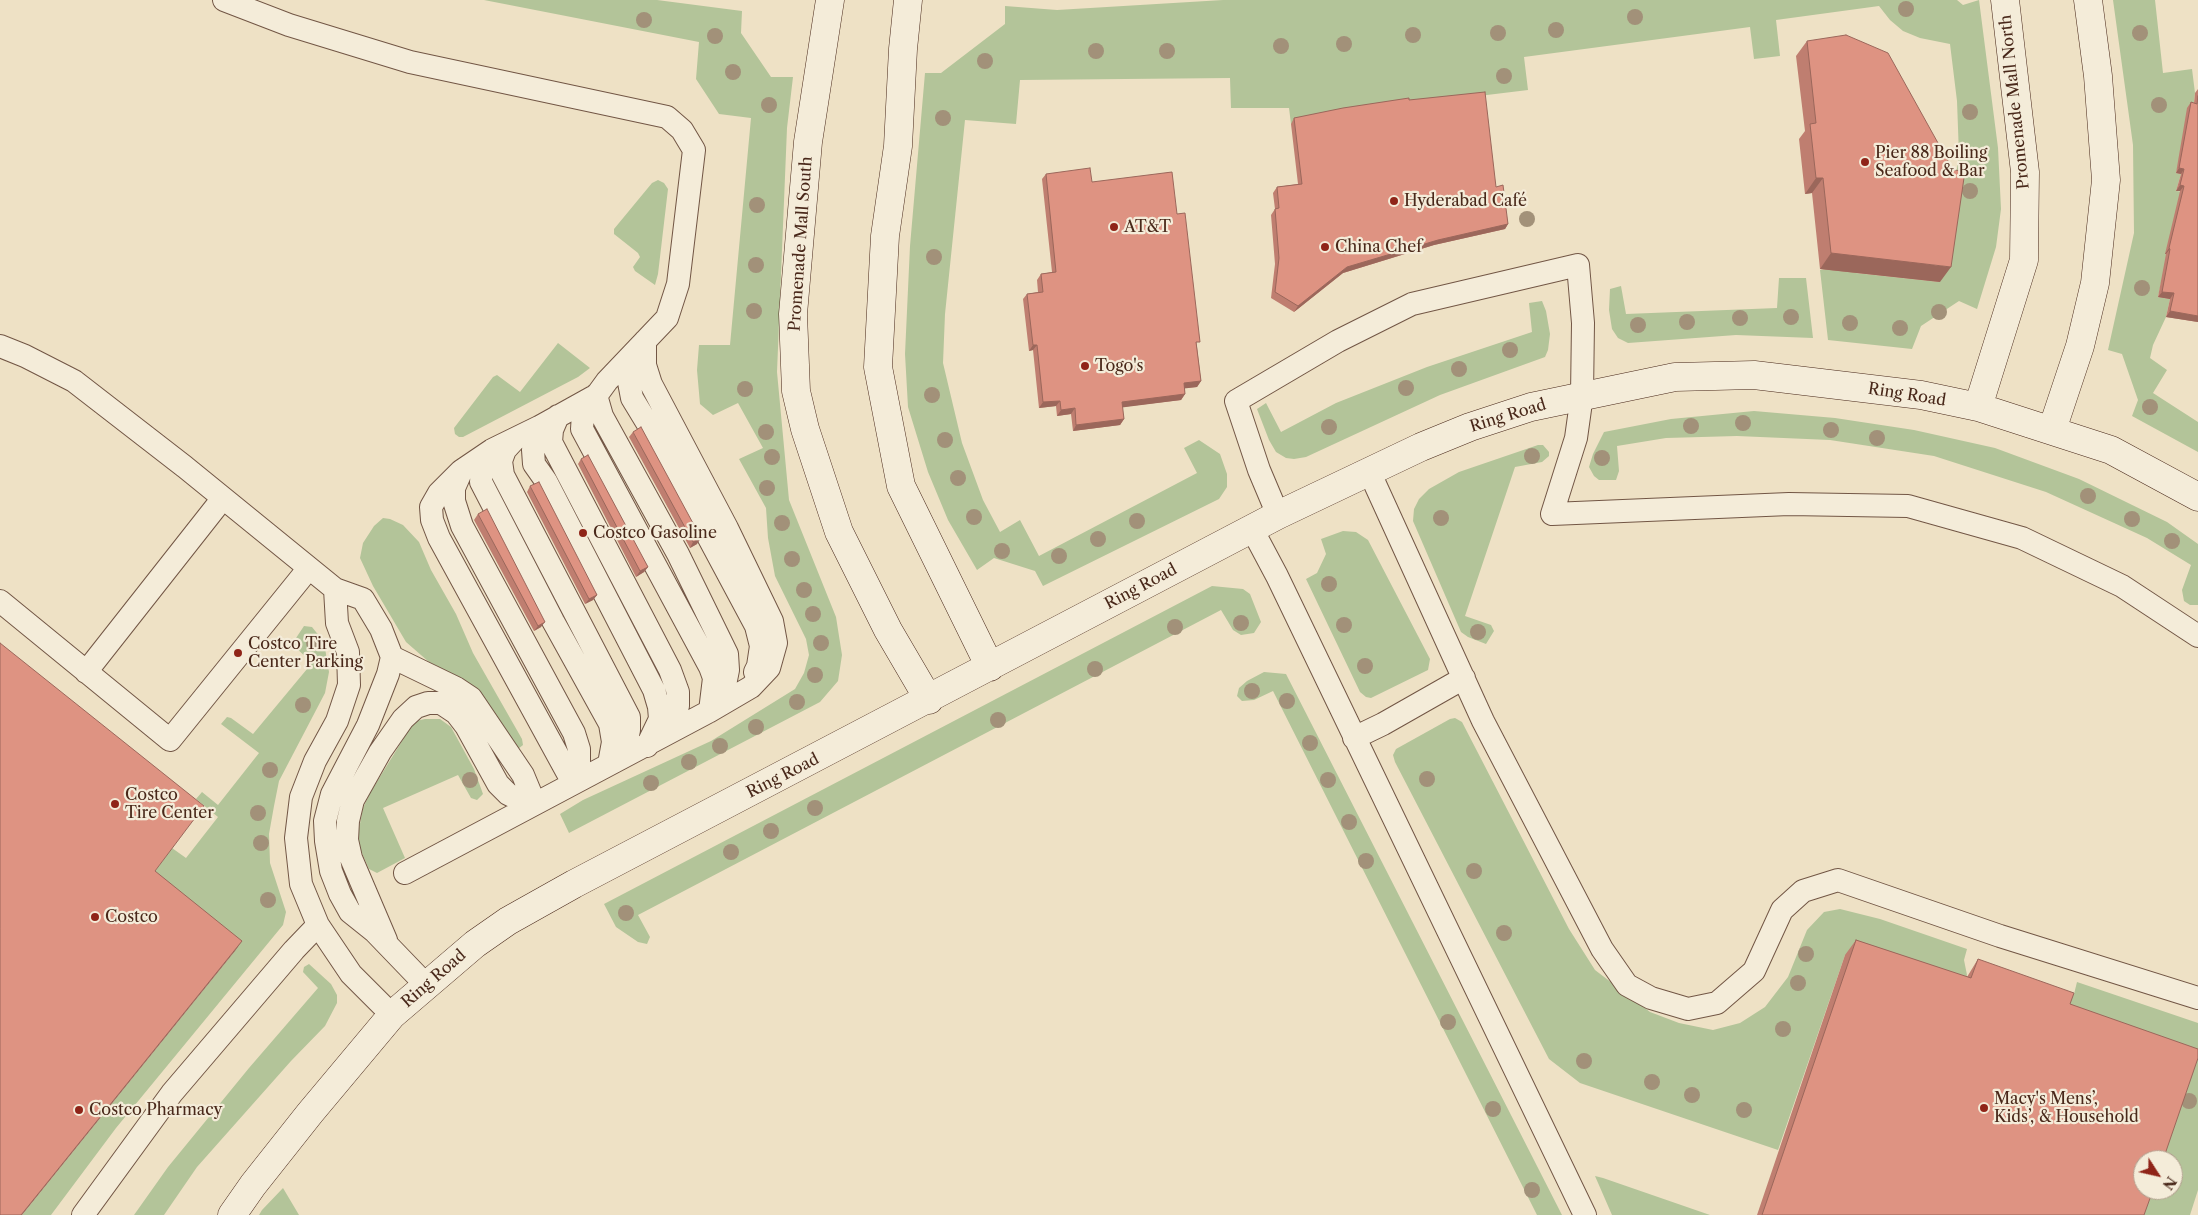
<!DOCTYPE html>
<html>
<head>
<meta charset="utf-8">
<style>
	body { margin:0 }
	#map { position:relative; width:2198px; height:1215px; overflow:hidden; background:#eee1c5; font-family:"Libre Caslon Text",serif }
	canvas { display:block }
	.north { position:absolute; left:2133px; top:1150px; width:50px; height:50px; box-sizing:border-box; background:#f4ecd9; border:1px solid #b09e8d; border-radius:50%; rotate:125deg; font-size:14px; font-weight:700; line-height:20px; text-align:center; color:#49281a }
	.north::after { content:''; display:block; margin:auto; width:18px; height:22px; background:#8f2418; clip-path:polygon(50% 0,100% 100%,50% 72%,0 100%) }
</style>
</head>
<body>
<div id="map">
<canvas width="2198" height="1215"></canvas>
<div class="north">N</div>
</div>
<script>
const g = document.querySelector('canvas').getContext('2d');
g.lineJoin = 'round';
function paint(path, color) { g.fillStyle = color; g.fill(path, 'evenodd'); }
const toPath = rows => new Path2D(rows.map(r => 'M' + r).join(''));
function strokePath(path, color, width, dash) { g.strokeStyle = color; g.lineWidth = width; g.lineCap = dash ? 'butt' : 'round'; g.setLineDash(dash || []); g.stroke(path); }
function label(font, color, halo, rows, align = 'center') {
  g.font = font + ' "Libre Caslon Text",serif'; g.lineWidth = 4.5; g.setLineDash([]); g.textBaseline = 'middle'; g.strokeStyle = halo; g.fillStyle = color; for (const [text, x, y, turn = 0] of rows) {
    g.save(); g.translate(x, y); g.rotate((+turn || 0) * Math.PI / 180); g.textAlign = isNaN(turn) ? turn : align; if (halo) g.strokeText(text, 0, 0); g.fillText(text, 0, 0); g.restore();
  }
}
paint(toPath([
	[484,0,657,0,742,11,741,33,771,77,793,77,787,128,777,372,789,500,836,617,842,655,838,681,820,702,569,833,560,814,583,800,711,741,795,689,804,673,809,655,806,639,775,576,768,538,766,508,739,459,763,448,738,403,713,415,700,404,697,370,699,345,730,345,751,118,719,114,696,79,699,42],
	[1223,0,1957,0,1963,5,1979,0,1998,148,2001,209,1996,247,1977,309,1959,301,1921,326,1912,349,1828,340,1820,270,1856,266,1856,273,1940,282,1959,155,1957,101,1950,44,1920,38,1903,31,1890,20,1879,6,1776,20,1780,56,1754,59,1750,27,1524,57,1528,90,1339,113,1291,124,1289,108,1231,108,1230,78,1020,80,1016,124,965,120,945,314,943,363,962,443,983,500,1000,532,1020,520,1039,556,1197,473,1184,448,1199,440,1220,454,1227,474,1227,487,1219,499,1043,586,1035,571,994,558,977,570,948,520,928,472,908,407,905,354,910,246,925,73,941,73,1005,24,1005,6,1057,10],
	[2113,0,2155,0,2163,73,2192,69,2195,93,2193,109,2176,173,2181,174,2176,191,2185,192,2174,256,2161,283,2158,297,2170,299,2166,317,2153,345,2150,358,2167,370,2153,393,2198,422,2198,452,2132,416,2138,400,2122,354,2108,350,2134,233,2133,145],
	[658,180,664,183,668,189,658,274,655,285,635,271,633,267,640,257,638,253,614,234,614,229,652,183],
	[1779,278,1806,278,1813,338,1736,335,1628,343,1618,338,1612,329,1609,310,1610,289,1621,286,1626,314,1777,308],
	[1542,301,1546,311,1550,334,1548,350,1545,357,1440,395,1306,457,1294,459,1286,458,1276,452,1269,440,1257,409,1266,403,1281,432,1336,403,1427,367,1532,332,1529,303],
	[558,343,590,368,578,377,463,437,459,437,455,434,454,428,493,377,497,375,520,392],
	[1754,411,1835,418,1914,430,1995,448,2079,479,2167,522,2198,544,2198,605,2190,605,2184,601,2182,590,2191,565,2147,538,2046,492,1934,456,1830,440,1737,436,1666,438,1617,446,1619,471,1616,480,1599,480,1594,476,1589,467,1593,454,1604,432,1671,419],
	[1538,445,1543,445,1549,452,1549,456,1542,462,1515,467,1465,616,1491,625,1494,631,1486,644,1468,637,1461,632,1413,521,1414,509,1419,499,1429,489,1459,472],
	[383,518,390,519,403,525,419,542,431,570,456,614,473,653,522,739,523,745,518,749,479,691,457,676,429,662,406,642,373,586,360,558,363,543,374,526],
	[1343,531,1356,532,1368,540,1430,659,1428,670,1371,698,1366,697,1360,692,1306,579,1317,573,1326,554,1321,539],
	[1212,586,1243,589,1250,594,1261,622,1254,633,1241,635,1233,630,1221,610,638,915,650,937,647,944,638,942,616,927,604,904],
	[304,626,312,627,324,642,329,672,325,693,279,781,274,806,269,834,270,863,286,912,283,925,116,1128,51,1215,22,1215,234,952,147,882,172,848,186,858,218,817,196,799,202,792,218,805,259,753,221,724,227,717,231,718,253,734,312,663,292,644],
	[1264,672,1286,674,1562,1215,1537,1215,1273,691,1254,700,1242,701,1237,696,1239,688,1247,681],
	[1455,718,1462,722,1569,929,1595,970,1650,1012,1679,1023,1713,1030,1740,1023,1765,1007,1788,977,1807,930,1824,912,1840,909,1880,919,1967,949,1964,960,1967,975,1960,994,1845,955,1778,1150,1580,1083,1549,1059,1395,762,1393,755,1396,749,1450,719],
	[425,719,440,719,451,727,474,769,483,794,477,800,471,798,458,775,383,808,405,858,377,873,369,869,358,844,358,834,363,808,370,793,410,728,416,721],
	[309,964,331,984,337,995,337,1003,325,1026,291,1061,197,1167,164,1215,134,1215,168,1167,249,1068,318,988,303,972,304,967],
	[2077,982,2198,1023,2198,1190,2190,1215,2139,1215,2147,1190,2173,1190,2173,1160,2158,1160,2063,1009,2074,994],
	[1595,1176,1603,1178,1710,1215,1612,1215],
	[283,1188,299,1215,259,1215,262,1210]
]), '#b3c499');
const lane = toPath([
	[224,0,289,25,410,62,667,117,682,130,694,150,678,284,667,318,607,381,583,414,582,429,710,667,714,678,710,711],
	[0,346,25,356,74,381,185,467,335,589,363,599,381,629,392,657,388,674,368,725,332,794,325,821,326,841,331,871,340,894,350,912,375,932,426,985],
	[636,354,629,365,628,377,632,398,649,426,756,626,761,646,758,666,755,672],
	[596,395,602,416,678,554,727,654,728,670,726,680,716,699],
	[593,397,539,427,533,450,534,464,546,481,654,690,659,707,660,719,647,746],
	[558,416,552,430,551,442,670,670,678,692,678,706,670,724,659,736],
	[539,427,492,450,461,471,439,493,431,507,432,520,439,538,573,783],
	[515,439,505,450,501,461,503,475,629,717,629,730,625,748,617,760],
	[496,451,489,457,482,469,481,482,553,621,610,724,613,742,609,764],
	[1369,471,1483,721,1602,949,1627,985,1651,998,1688,1009,1717,1003,1754,971,1782,910,1803,891,1838,880,2000,936,2198,998],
	[461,472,454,488,454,501,462,526,574,733,579,749,579,767,573,783],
	[1278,515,1259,470,1236,401,1338,341,1412,304,1578,265,1583,323,1582,395,1576,438,1552,514,1789,504,1908,506,2022,538,2122,586,2198,636],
	[1252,529,1277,576,1585,1215],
	[335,589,337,623,348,652,349,685,337,721,315,761,301,797,296,838,301,884,318,925,351,974,392,1015],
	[0,601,170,740,309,568],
	[392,657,456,688,471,698,523,775,535,804],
	[86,672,223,498],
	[1354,738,1383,724,1464,678],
	[405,873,710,711,751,687,769,668,776,643,772,621,727,528,651,384,645,365,645,341],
	[386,940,351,858,347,840,348,821,353,800,380,752,403,719,416,707,428,703,441,703,456,713,466,726,498,784,508,794,524,802,535,804],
	[83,1215,172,1093,294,950,318,925]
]);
const secondary = toPath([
	[830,0,808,142,793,314,796,391,805,429,839,532,888,630,929,700],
	[908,0,903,49,898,146,885,236,878,367,901,486,990,667],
	[1978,407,2024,260,2025,172,2005,0],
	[2052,430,2080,346,2095,283,2106,180,2098,76,2088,0],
	[232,1215,253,1185,310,1113,392,1015,475,944,508,921,574,884,1278,515,1421,447,1470,427,1531,407,1675,377,1754,375,1921,395,1978,407,2111,450,2198,497]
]);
strokePath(lane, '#725645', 24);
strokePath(secondary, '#49281a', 29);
strokePath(lane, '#f4ecd9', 22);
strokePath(secondary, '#f4ecd9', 28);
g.fillStyle = '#a29179';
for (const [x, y] of [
	[1906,9],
	[1635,17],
	[644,20],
	[1556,30],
	[1498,33],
	[2140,33],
	[1413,35],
	[715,36],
	[1344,44],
	[1281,46],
	[1096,51],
	[1167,51],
	[985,61],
	[733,72],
	[1504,76],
	[769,105],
	[2159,105],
	[1970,112],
	[943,118],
	[1970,191],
	[757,205],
	[1527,219],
	[934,257],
	[756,265],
	[2142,288],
	[754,311],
	[1939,312],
	[1791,317],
	[1740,318],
	[1687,322],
	[1850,323],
	[1638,325],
	[1900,328],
	[1510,350],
	[1459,369],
	[1406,388],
	[745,389],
	[932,395],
	[2150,407],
	[1743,423],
	[1691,426],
	[1329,427],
	[1831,430],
	[766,432],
	[1877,438],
	[945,440],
	[1532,456],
	[772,457],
	[1602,458],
	[958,478],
	[767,488],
	[2088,496],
	[974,517],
	[1441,518],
	[2132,519],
	[1137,521],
	[782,523],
	[1098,539],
	[2172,541],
	[1002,551],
	[1059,556],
	[792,559],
	[1329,584],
	[804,590],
	[813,614],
	[1241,623],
	[1344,625],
	[1175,627],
	[1478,632],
	[314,643],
	[821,643],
	[1365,666],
	[1095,669],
	[815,675],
	[1252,691],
	[1287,701],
	[797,702],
	[303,705],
	[998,720],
	[756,727],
	[1310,743],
	[720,746],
	[689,762],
	[270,770],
	[1427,779],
	[470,780],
	[1328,780],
	[651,783],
	[815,808],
	[258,813],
	[1349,822],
	[771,831],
	[261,843],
	[731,852],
	[1366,861],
	[1474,871],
	[268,900],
	[626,913],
	[1504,933],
	[1806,954],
	[1798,983],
	[1448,1022],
	[1783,1029],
	[1584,1061],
	[1652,1082],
	[1692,1095],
	[2189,1101],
	[1493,1109],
	[1744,1110],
	[1532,1190]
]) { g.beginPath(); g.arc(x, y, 8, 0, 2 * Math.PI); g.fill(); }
paint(toPath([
	[1807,41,1940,282,1820,269,1812,193,1805,194,1799,139,1805,131,1796,56],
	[2198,89,2198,322,2166,317,2170,299,2158,297,2166,254,2165,254,2180,191,2176,191,2181,174,2176,173,2187,108,2191,102,2194,103,2195,93],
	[1409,100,1496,187,1508,224,1505,229,1434,245,1343,273,1294,312,1271,298,1275,264,1271,215,1275,209,1273,193,1277,187,1298,184,1291,124,1294,118],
	[1046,174,1092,182,1177,214,1197,347,1201,381,1197,387,1185,388,1185,394,1181,400,1122,407,1124,419,1120,425,1073,431,1071,414,1057,416,1056,406,1039,408,1033,350,1029,351,1023,299,1027,294,1038,292,1037,280,1041,274,1052,272,1042,179],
	[633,432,697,544,690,548,629,437],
	[581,459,648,567,644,572,636,577,578,464],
	[530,486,597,595,593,600,585,604,527,492],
	[478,514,541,627,534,631,474,520],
	[1856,940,1967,977,1978,959,2070,1004,2144,1215,1757,1215,1845,955]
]), '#bf7e70');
paint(toPath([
	[2179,168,2184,169,2181,174,2176,173],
	[1816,178,1823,178,1812,193,1805,194],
	[2180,185,2184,186,2180,191,2176,191],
	[1508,224,1505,229,1434,245,1343,273,1294,312,1298,306,1347,267,1438,240],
	[2169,248,2170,249,2166,254,2165,254],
	[1831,253,1951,267,1940,282,1820,269],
	[2162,292,2174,293,2170,299,2158,297],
	[2170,311,2198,316,2198,322,2166,317],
	[1033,345,1037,345,1033,350,1029,351],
	[1201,381,1197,387,1180,389,1184,383],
	[1185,394,1181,400,1118,408,1122,402],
	[1060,401,1056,406,1039,408,1043,402],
	[1075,408,1071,414,1057,416,1061,410],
	[1124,419,1120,425,1073,431,1076,425],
	[701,538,697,544,690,548,693,542],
	[648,567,644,572,636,577,640,571],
	[597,595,593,600,585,604,589,599],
	[545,622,541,627,534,631,538,626],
	[242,941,235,951,22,1215,21,1215]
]), '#9b675b');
const building = toPath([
	[1846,35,1888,53,1953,170,1965,171,1951,267,1831,253,1823,178,1816,178,1810,124,1816,123,1807,41,1846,35],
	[1485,92,1496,187,1503,185,1508,224,1438,240,1347,267,1298,306,1275,292,1279,258,1275,209,1279,208,1277,187,1302,184,1294,118,1343,108,1409,98,1409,100,1485,92],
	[2198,96,2198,316,2170,311,2174,293,2162,292,2170,249,2169,248,2184,186,2180,185,2184,169,2179,168,2191,102,2197,104,2198,96],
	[1090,168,1092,182,1172,172,1177,214,1185,213,1200,342,1196,342,1201,381,1184,383,1185,394,1122,402,1124,419,1076,425,1075,408,1061,410,1060,401,1043,402,1037,345,1033,345,1027,294,1043,292,1041,274,1056,272,1046,174,1090,168],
	[641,427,701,538,693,542,633,432,641,427],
	[588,455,648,567,640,571,581,459,588,455],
	[539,482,597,595,589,599,530,486,539,482],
	[487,509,545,622,538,626,478,514,487,509],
	[0,643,204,806,155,871,242,941,21,1215,0,1215,0,643],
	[1856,940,1971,978,1978,959,2074,993,2070,1004,2198,1049,2198,1058,2163,1160,2143,1160,2143,1190,2153,1190,2144,1215,1762,1215,1856,940]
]);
paint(building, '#de9382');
strokePath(building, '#9b675b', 1);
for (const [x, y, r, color] of [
	[1865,162,5,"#8f2418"],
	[1394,201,5,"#8f2418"],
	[1114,227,5,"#8f2418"],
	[1325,247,5,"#8f2418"],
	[1085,366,5,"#8f2418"],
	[583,533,5,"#8f2418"],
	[238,653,5,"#8f2418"],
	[115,804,5,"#8f2418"],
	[95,917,5,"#8f2418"],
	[1984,1108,5,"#8f2418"],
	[79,1110,5,"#8f2418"]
]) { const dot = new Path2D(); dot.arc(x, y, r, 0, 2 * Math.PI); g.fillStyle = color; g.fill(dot); strokePath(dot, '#f4ecd9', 2); }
label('16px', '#49281a', '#f4ecd9', [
	["Promenade Mall North",2015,102,-96],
	["Promenade Mall South",801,244,-86],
	["Ring Road",1907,395,9],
	["Ring Road",1508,416,-17],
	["Ring Road",1141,587,-28],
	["Ring Road",783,776,-27],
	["Ring Road",434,979,-41]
]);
label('16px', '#49281a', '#f4ecd9', [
	["Pier 88 Boiling",1875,153],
	["Seafood & Bar",1875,171],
	["Hyderabad Café",1404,201],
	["AT&T",1124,227],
	["China Chef",1335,247],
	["Togo's",1095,366],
	["Costco Gasoline",593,533],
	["Costco Tire",248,644],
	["Center Parking",248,662],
	["Costco",125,795],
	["Tire Center",125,813],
	["Costco",105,917],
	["Macy's Mens’,",1994,1099],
	["Kids’, & Household",1994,1117],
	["Costco Pharmacy",89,1110]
], 'left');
</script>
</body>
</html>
